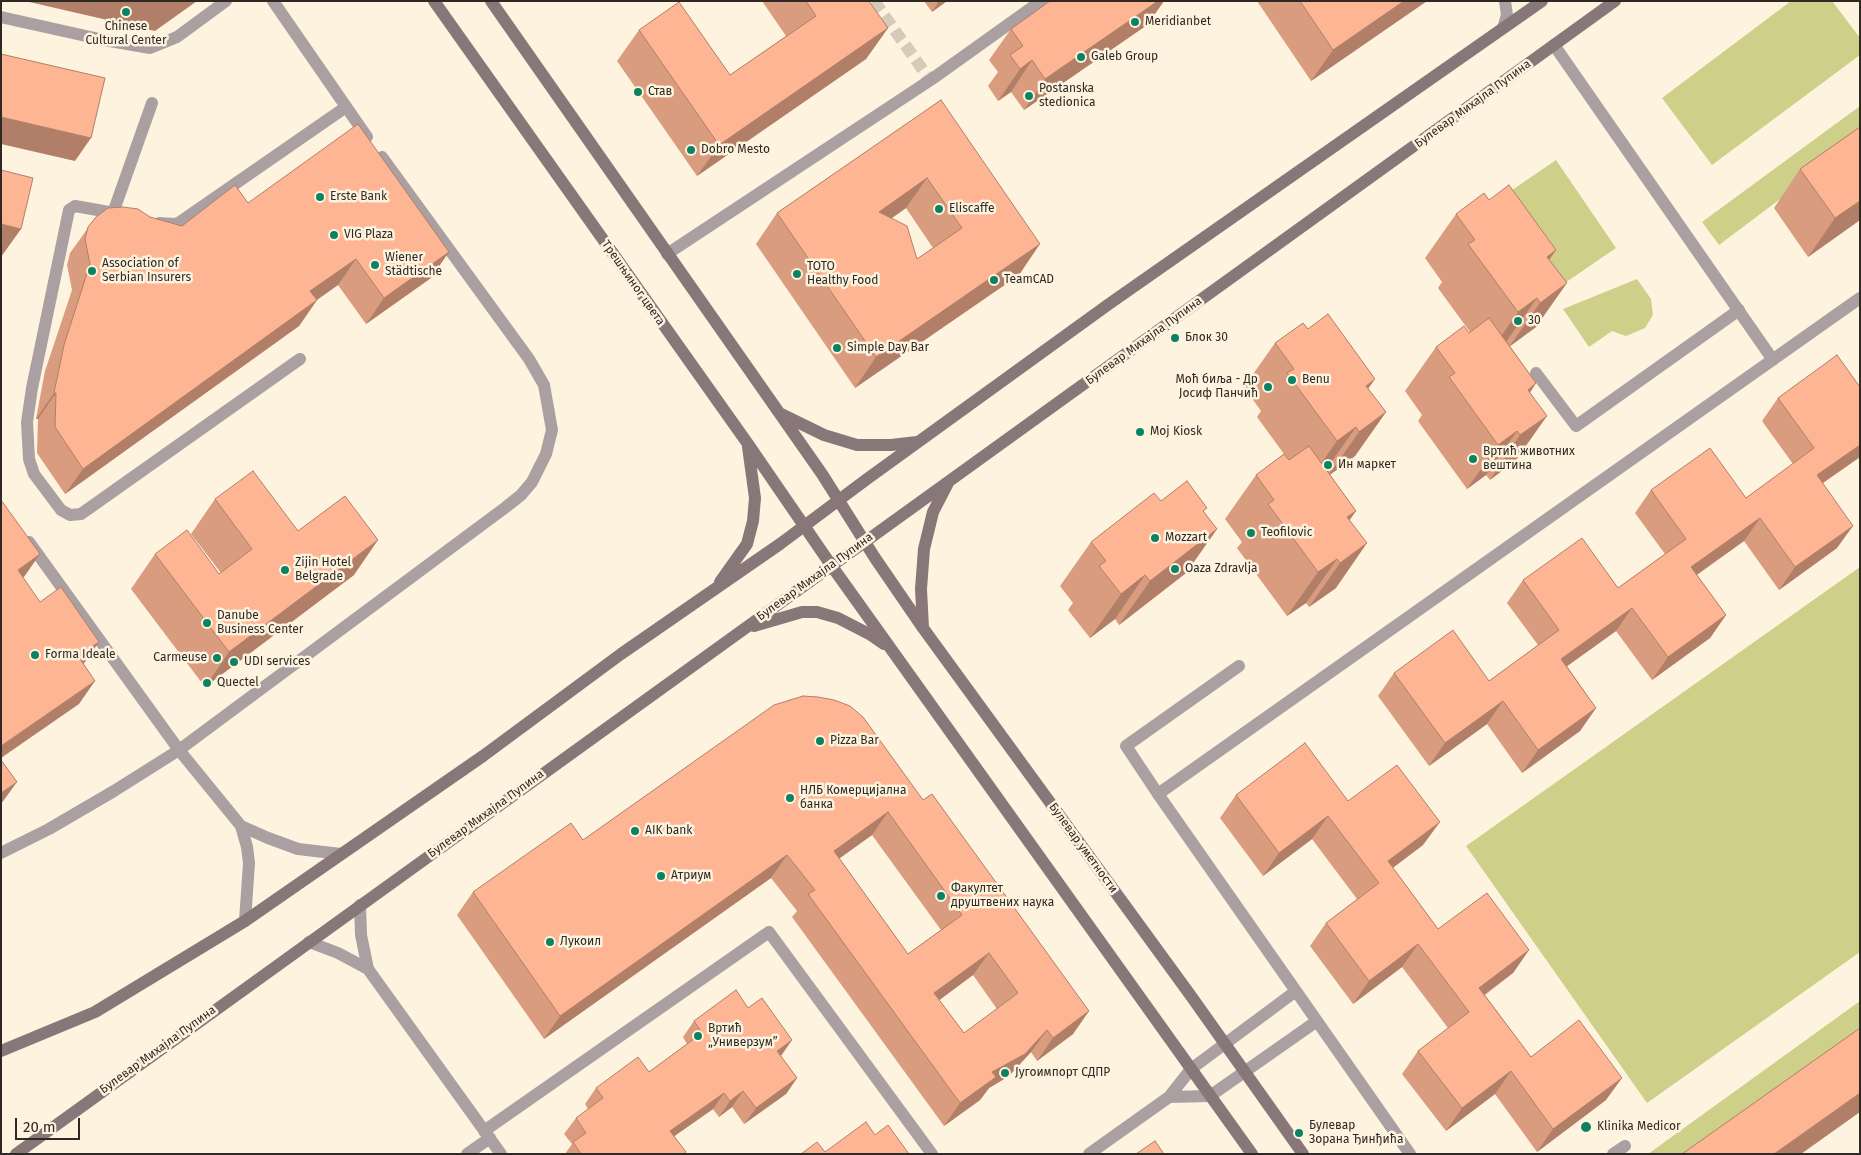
<!DOCTYPE html>
<html>
<head>
<meta charset="utf-8">
<style>
	body { margin:0 }
	#map { position:relative; width:1861px; height:1155px; overflow:hidden; background:#fef3df; font-family:"Fira Sans",sans-serif }
	canvas { display:block }
	.frame { position:absolute; inset:0; border:2px solid #2e2a23; pointer-events:none }
	.scale { position:absolute; left:15px; top:1118px; width:65px; height:22px; box-sizing:border-box; border:2px solid #2e2a23; border-top:0; padding-left:6px; font-size:15px; line-height:18px; white-space:nowrap; color:#2e2a23; -webkit-text-stroke:4px #fef3df; paint-order:stroke }
</style>
</head>
<body>
<div id="map">
<canvas width="1861" height="1155"></canvas>
<div class="frame"></div>
<div class="scale">20 m</div>
</div>
<script>
const g = document.querySelector('canvas').getContext('2d');
g.lineJoin = 'round';
function paint(path, color) { g.fillStyle = color; g.fill(path, 'evenodd'); }
const toPath = rows => new Path2D(rows.map(r => 'M' + r).join(''));
function strokePath(path, color, width, dash) { g.strokeStyle = color; g.lineWidth = width; g.lineCap = dash ? 'butt' : 'round'; g.setLineDash(dash || []); g.stroke(path); }
function label(font, color, halo, rows, align = 'center') {
  g.font = font + ' "Fira Sans",sans-serif'; g.lineWidth = 5; g.setLineDash([]); g.textBaseline = 'middle'; g.strokeStyle = halo; g.fillStyle = color; for (const [text, x, y, turn = 0] of rows) {
    g.save(); g.translate(x, y); g.rotate((+turn || 0) * Math.PI / 180); g.textAlign = isNaN(turn) ? turn : align; if (halo) g.strokeText(text, 0, 0); g.fillText(text, 0, 0); g.restore();
  }
}
paint(toPath([
	[1791,1,1832,1,1860,38,1860,55,1712,165,1662,98],
	[1860,106,1860,139,1719,245,1702,222],
	[1556,160,1616,248,1559,287,1499,199],
	[1637,279,1651,299,1653,315,1645,328,1626,336,1612,331,1589,347,1563,309],
	[1860,567,1860,952,1647,1103,1466,846],
	[1860,1001,1860,1038,1700,1154,1648,1154]
]), '#ced089');
strokePath(toPath([
	[874,1,930,80]
]), '#d4cbb9', 12, [12, 6]);
strokePath(toPath([
	[1,17,104,40,150,48,177,37,226,1],
	[113,213,152,103],
	[120,214,75,206,69,210,32,388,27,422,29,459,34,474,61,510,70,515,81,514,300,359],
	[159,223,175,224,180,222,346,107],
	[1536,373,1576,426,1739,310],
	[29,542,179,750],
	[1158,794,1126,746,1239,666],
	[360,905,361,935,368,969,501,1154],
	[309,942,338,953,368,969],
	[1169,1097,1210,1096],
	[484,1131,769,932,932,1154],
	[467,1154,490,1138],
	[1089,1154,1169,1097,1191,1069],
	[1613,1154,1625,1146]
]), '#aba0a1', 12);
strokePath(toPath([
	[273,1,367,137],
	[1503,28,1507,15,1505,1],
	[1554,45,1773,360],
	[667,254,932,79,1041,1],
	[179,750,241,826,268,838,298,849,341,854],
	[241,826,247,847,249,863,245,921],
	[1,853,49,829,114,791,179,750,506,507,521,495,532,482,546,454,552,430,544,385,529,359,382,157],
	[1191,1069,1296,991],
	[1210,1096,1317,1021],
	[1410,1154,1158,794,1860,298]
]), '#aba0a1', 12);
strokePath(toPath([
	[434,1,748,444,831,565,1252,1154],
	[491,1,822,474,875,558,923,628,1191,996,1303,1154],
	[781,414,824,435,857,445,891,445,917,442],
	[720,582,747,544,753,521,755,498,748,447],
	[754,626,802,612,817,612,838,618,871,635,884,644],
	[923,628,921,589,924,549,933,512,948,483],
	[1,1051,95,1012,245,921,483,756,621,654,780,544,867,479,1109,304,1542,1],
	[16,1154,1615,1]
]), '#887778', 12);
paint(toPath([
	[762,1,869,1,888,28,866,59,697,176,617,61,639,30,730,75,786,36],
	[924,1,947,1,932,12],
	[1050,1,1164,1,1147,25,1024,110,1011,92,998,101,988,86,998,72,989,60,1011,29],
	[1257,1,1427,1,1311,81],
	[941,100,1019,275,855,388,756,244,777,213],
	[906,208,933,248,917,259,892,218],
	[1860,127,1860,220,1808,257,1774,208,1800,169],
	[1489,200,1556,250,1549,260,1536,327,1510,346,1536,383,1530,393,1516,460,1490,480,1486,475,1467,489,1418,421,1422,415,1405,391,1436,347,1470,332,1438,288,1442,282,1425,258,1456,214],
	[248,203,431,278,366,324,338,285,317,300,299,326,65,494,37,453,38,419,36,419,45,371,72,290,67,265,70,253,96,217,150,217,182,226],
	[1308,329,1368,389,1386,412,1355,456,1330,475,1356,511,1349,520,1336,588,1309,607,1306,603,1287,616,1237,548,1242,542,1225,519,1256,475,1284,454,1257,417,1261,411,1244,387,1275,343],
	[1860,387,1860,457,1823,483,1837,548,1779,590,1744,541,1697,575,1726,615,1710,638,1652,680,1616,631,1567,666,1596,708,1580,731,1522,773,1487,724,1429,766,1378,696,1394,673,1489,681,1538,645,1507,603,1523,580,1618,588,1665,554,1635,513,1651,490,1746,498,1793,464,1762,421,1778,398],
	[215,499,298,531,354,575,205,687,131,589,155,554,219,574,221,573,191,534],
	[1161,501,1204,512,1217,529,1186,573,1119,625,1115,619,1090,638,1068,610,1073,603,1060,586,1091,542],
	[1236,795,1348,801,1423,845,1393,868,1438,929,1529,950,1513,973,1485,995,1531,1057,1606,1100,1537,1152,1495,1094,1446,1131,1402,1074,1418,1051,1448,1028,1402,967,1353,1004,1310,946,1326,923,1357,899,1312,839,1263,876,1220,818],
	[923,800,1089,1011,1073,1034,1037,1061,1031,1052,1009,1076,989,1088,980,1100,944,1126,792,917,797,911,771,878,544,1039,457,915,473,892,583,840],
	[872,835,941,930,908,954,839,858],
	[973,975,997,1009,964,1033,939,1000],
	[694,1021,781,1056,797,1078,786,1094,744,1124,732,1107,719,1117,713,1109,674,1136,685,1154,565,1154,572,1144,564,1134,576,1118,588,1109,585,1104,596,1088,649,1072,687,1044,683,1037]
]), '#da9c7f');
paint(toPath([
	[25,1,197,1,155,31],
	[939,1,947,1,932,12],
	[1158,1,1164,1,1147,25,1024,110,1045,79],
	[1404,1,1427,1,1311,81,1333,50],
	[888,28,866,59,697,176,719,145],
	[1032,60,1011,92,998,101,1020,69],
	[1,117,91,138,75,161,1,144],
	[927,178,906,208,857,242,879,212],
	[1860,201,1860,220,1808,257,1835,218],
	[1,224,21,229,1,257],
	[1040,244,1019,275,855,388,876,357],
	[1556,250,1525,294,1547,257],
	[449,252,431,278,366,324,384,298],
	[356,259,338,285,292,317,310,291],
	[1567,283,1536,327,1509,347,1540,303],
	[1537,298,1506,342,1487,356,1518,312],
	[317,300,299,326,65,494,83,469],
	[1375,379,1344,423,1366,386],
	[1536,383,1506,427,1528,390],
	[54,393,56,393,38,419,36,419],
	[1386,412,1355,456,1328,476,1359,432],
	[1547,416,1516,460,1490,480,1520,435],
	[1356,427,1325,471,1306,485,1337,441],
	[1517,431,1486,475,1467,489,1498,445],
	[1860,445,1860,457,1801,498,1817,475],
	[1356,511,1325,555,1347,517],
	[1760,518,1744,541,1675,590,1691,567],
	[1853,526,1837,548,1779,590,1795,567],
	[1217,529,1186,573,1119,625,1150,581],
	[378,540,354,575,205,687,229,652],
	[1367,543,1336,588,1309,607,1340,563],
	[40,554,24,577,2,593,18,570],
	[1337,559,1306,603,1287,616,1318,572],
	[1145,575,1115,619,1090,638,1121,594],
	[1632,608,1616,631,1545,682,1561,659],
	[1726,615,1710,638,1652,680,1668,657],
	[99,642,83,665,78,656],
	[95,681,79,704,1,758,1,746],
	[1503,701,1487,724,1429,766,1445,743],
	[1596,708,1580,731,1522,773,1538,750],
	[17,782,1,804,1,793],
	[888,812,872,835,818,874,834,851],
	[1328,816,1312,839,1263,876,1279,853],
	[1440,822,1423,845,1376,880,1388,861],
	[787,855,771,878,544,1039,560,1016],
	[1418,944,1402,967,1353,1004,1369,981],
	[1529,950,1513,973,1466,1008,1479,988],
	[989,953,973,975,918,1016,934,993],
	[1089,1011,1073,1034,1037,1061,1053,1038],
	[1047,1030,1031,1052,1009,1076,989,1088,980,1100,944,1126,960,1103,992,1072],
	[792,1040,781,1056,777,1051],
	[1511,1071,1495,1094,1446,1131,1462,1108],
	[797,1078,786,1094,744,1124,756,1108],
	[1622,1078,1606,1100,1537,1152,1553,1129],
	[743,1091,732,1107,719,1117,730,1101],
	[724,1093,713,1109,659,1147,670,1131],
	[1860,1093,1860,1112,1801,1154,1774,1154]
]), '#b17f68');
const building = toPath([
	[806,1,869,1,888,28,719,145,639,30,679,2,730,75,816,16,806,1],
	[1050,1,1158,1,1045,79,1032,60,1020,69,1010,55,1023,46,1011,29,1050,1],
	[1300,1,1404,1,1333,50,1300,1],
	[1,54,105,78,91,138,1,117,1,54],
	[941,100,1040,244,876,357,777,213,941,100],
	[927,178,962,228,917,259,907,226,879,212,927,178],
	[358,124,449,252,384,298,356,259,310,291,317,300,83,469,55,427,56,393,54,393,64,345,90,264,85,239,88,227,96,217,108,208,123,207,138,209,150,217,182,226,235,185,248,203,358,124],
	[1860,127,1860,201,1835,218,1800,169,1860,127],
	[1,170,33,178,21,229,1,224,1,170],
	[1509,185,1556,250,1547,257,1567,283,1540,303,1537,298,1518,312,1468,244,1475,240,1456,214,1484,193,1489,200,1509,185],
	[1328,314,1375,379,1366,386,1386,412,1359,432,1356,427,1337,441,1287,373,1294,369,1275,343,1303,323,1308,329,1328,314],
	[1489,318,1536,383,1528,390,1547,416,1520,435,1517,431,1498,445,1449,377,1455,373,1436,347,1464,326,1469,333,1489,318],
	[1837,355,1860,387,1860,445,1817,475,1853,526,1795,567,1760,518,1691,567,1726,615,1668,657,1632,608,1561,659,1596,708,1538,750,1503,701,1445,743,1394,673,1453,630,1489,681,1559,630,1523,580,1582,538,1618,588,1686,539,1651,490,1710,448,1746,498,1814,448,1778,398,1837,355],
	[1309,446,1356,511,1347,517,1367,543,1340,563,1337,559,1318,572,1268,504,1274,500,1256,475,1284,454,1289,460,1309,446],
	[253,471,298,531,345,496,378,540,229,652,155,554,187,530,219,574,252,549,215,499,253,471],
	[1187,481,1207,508,1203,511,1217,529,1150,581,1145,575,1121,594,1099,566,1106,561,1091,542,1154,493,1161,501,1187,481],
	[1,500,40,554,18,570,40,602,61,587,99,642,78,656,95,681,1,746,1,500],
	[803,696,818,697,834,700,850,706,863,717,923,800,932,794,1089,1011,1053,1038,1047,1030,1025,1054,992,1072,996,1077,960,1103,808,894,815,890,787,855,560,1016,473,892,571,823,583,840,774,705,803,696],
	[888,812,962,915,908,954,834,851,888,812],
	[989,953,1018,993,964,1033,934,993,989,953],
	[1305,743,1348,801,1397,765,1440,822,1388,861,1438,929,1487,893,1529,950,1479,988,1531,1057,1579,1020,1622,1078,1553,1129,1511,1071,1462,1108,1418,1051,1469,1012,1418,944,1369,981,1326,923,1379,883,1328,816,1279,853,1236,795,1305,743],
	[1,760,17,782,1,793,1,760],
	[736,990,748,1008,762,998,792,1040,777,1051,797,1078,756,1108,743,1091,730,1101,724,1093,670,1131,686,1152,684,1154,581,1154,573,1142,586,1133,576,1118,603,1098,596,1088,638,1057,649,1072,702,1033,694,1021,736,990],
	[1860,1028,1860,1093,1774,1154,1682,1154,1860,1028],
	[866,1122,875,1135,888,1125,909,1154,801,1154,817,1142,825,1152,866,1122],
	[1155,1141,1164,1154,1136,1154,1155,1141]
]);
paint(building, '#fdb594');
strokePath(building, '#b17f68', 1);
for (const [x, y, r, color] of [
	[126,12,5,"#0b8363"],
	[1135,22,5,"#0b8363"],
	[1081,57,5,"#0b8363"],
	[638,92,5,"#0b8363"],
	[1029,96,5,"#0b8363"],
	[691,150,5,"#0b8363"],
	[320,197,5,"#0b8363"],
	[939,209,5,"#0b8363"],
	[334,235,5,"#0b8363"],
	[375,265,5,"#0b8363"],
	[92,271,5,"#0b8363"],
	[797,274,5,"#0b8363"],
	[994,280,5,"#0b8363"],
	[1518,321,5,"#0b8363"],
	[1175,338,5,"#0b8363"],
	[837,348,5,"#0b8363"],
	[1292,380,5,"#0b8363"],
	[1268,387,5,"#0b8363"],
	[1140,432,5,"#0b8363"],
	[1473,459,5,"#0b8363"],
	[1328,465,5,"#0b8363"],
	[1251,533,5,"#0b8363"],
	[1155,538,5,"#0b8363"],
	[1175,569,5,"#0b8363"],
	[285,570,5,"#0b8363"],
	[207,623,5,"#0b8363"],
	[35,655,5,"#0b8363"],
	[217,658,5,"#0b8363"],
	[234,662,5,"#0b8363"],
	[207,683,5,"#0b8363"],
	[820,741,5,"#0b8363"],
	[790,798,5,"#0b8363"],
	[635,831,5,"#0b8363"],
	[661,876,5,"#0b8363"],
	[941,896,5,"#0b8363"],
	[550,942,5,"#0b8363"],
	[698,1036,5,"#0b8363"],
	[1005,1073,5,"#0b8363"],
	[1586,1127,6,"#0b8363"],
	[1299,1133,5,"#0b8363"]
]) { const dot = new Path2D(); dot.arc(x, y, r, 0, 2 * Math.PI); g.fillStyle = color; g.fill(dot); strokePath(dot, '#fef3df', 2); }
label('12px', '#2e2a23', '#fef3df', [
	["Meridianbet",1145,22],
	["Chinese",126,27,"center"],
	["Cultural Center",126,41,"center"],
	["Galeb Group",1091,57],
	["Postanska",1039,89],
	["stedionica",1039,103],
	["Став",648,92],
	["Dobro Mesto",701,150],
	["Erste Bank",330,197],
	["Eliscaffe",949,209],
	["VIG Plaza",344,235],
	["Wiener",385,258],
	["Städtische",385,272],
	["Association of",102,264],
	["Serbian Insurers",102,278],
	["TOTO",807,267],
	["Healthy Food",807,281],
	["TeamCAD",1004,280],
	["30",1528,321],
	["Блок 30",1185,338],
	["Simple Day Bar",847,348],
	["Моћ биља - Др",1258,380,"right"],
	["Јосиф Панчић",1258,394,"right"],
	["Benu",1302,380],
	["Moj Kiosk",1150,432],
	["Вртић животних",1483,452],
	["вештина",1483,466],
	["Ин маркет",1338,465],
	["Teofilovic",1261,533],
	["Mozzart",1165,538],
	["Zijin Hotel",295,563],
	["Belgrade",295,577],
	["Oaza Zdravlja",1185,569],
	["Danube",217,616],
	["Business Center",217,630],
	["Forma Ideale",45,655],
	["Carmeuse",207,658,"right"],
	["UDI services",244,662],
	["Quectel",217,683],
	["Pizza Bar",830,741],
	["НЛБ Комерцијална",800,791],
	["банка",800,805],
	["AIK bank",645,831],
	["Атриум",671,876],
	["Факултет",951,889],
	["друштвених наука",951,903],
	["Лукоил",560,942],
	["Вртић",708,1029],
	["„Универзум”",708,1043],
	["Југоимпорт СДПР",1015,1073],
	["Булевар",1309,1126],
	["Зорана Ђинђића",1309,1140],
	["Klinika Medicor",1597,1127]
], 'left');
label('12px', '#2e2a23', '#fef3df', [
	["Булевар Михајла Пупина",1473,104,-36],
	["Трешњиног цвета",633,283,55],
	["Булевар Михајла Пупина",1144,341,-36],
	["Булевар Михајла Пупина",815,577,-36],
	["Булевар Михајла Пупина",486,814,-36],
	["Булевар уметности",1083,848,54],
	["Булевар Михајла Пупина",158,1050,-36]
]);
</script>
</body>
</html>
